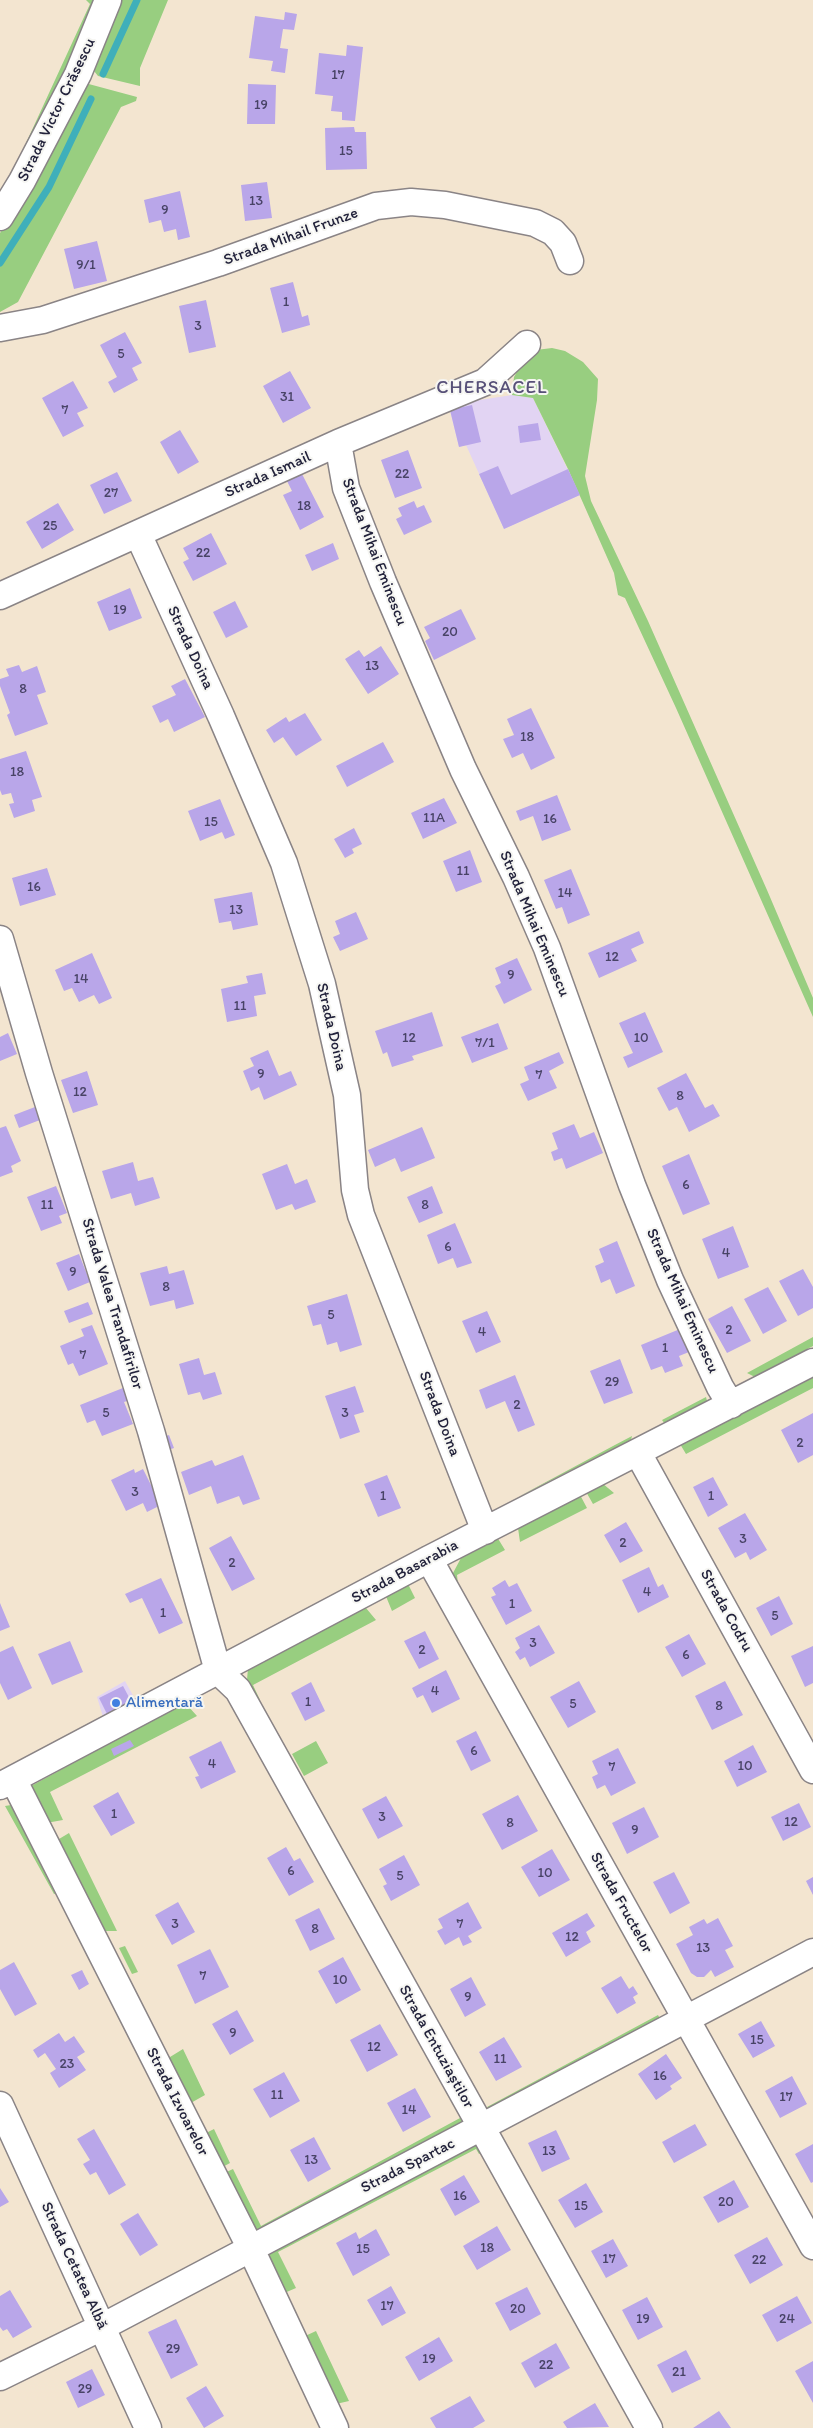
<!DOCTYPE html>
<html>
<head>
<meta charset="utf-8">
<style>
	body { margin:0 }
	canvas { display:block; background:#f3e5d0 }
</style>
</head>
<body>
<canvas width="813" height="2428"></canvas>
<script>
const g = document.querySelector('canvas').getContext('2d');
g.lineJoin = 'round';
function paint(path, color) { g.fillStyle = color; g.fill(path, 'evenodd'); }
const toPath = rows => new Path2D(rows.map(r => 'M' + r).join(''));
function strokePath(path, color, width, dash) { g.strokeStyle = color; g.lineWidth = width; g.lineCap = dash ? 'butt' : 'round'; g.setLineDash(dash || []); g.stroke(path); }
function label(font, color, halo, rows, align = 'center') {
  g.font = font + ' Itim,sans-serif'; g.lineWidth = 4; g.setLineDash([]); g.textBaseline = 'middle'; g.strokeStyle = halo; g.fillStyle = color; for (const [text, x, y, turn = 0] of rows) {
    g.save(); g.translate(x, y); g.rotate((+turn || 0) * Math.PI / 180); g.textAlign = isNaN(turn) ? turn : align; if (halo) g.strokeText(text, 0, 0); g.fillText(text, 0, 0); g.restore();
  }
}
paint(toPath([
	[512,395,533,398,580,495,504,529,466,445,459,447,449,407,460,403],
	[125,1681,135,1699,103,1717,97,1697]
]), '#e2d4f3');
paint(toPath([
	[86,0,97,0,32,146,26,143,90,4],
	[114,0,168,0,140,68,140,86,98,76,90,66],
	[85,83,137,97,136,101,121,107,18,302,0,312,0,233,34,182],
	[552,348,565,351,583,362,598,379,597,400,585,476,591,501,648,621,767,890,813,998,813,1017,676,708,625,598,618,595,614,573,568,469,533,398,512,395,514,377,524,359,536,350],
	[813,1337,813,1346,755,1377,747,1373],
	[813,1375,813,1388,686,1454,680,1444],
	[706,1397,707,1401,665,1424,662,1420],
	[632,1436,631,1440,518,1497,613,1446],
	[602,1483,614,1493,593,1504,585,1490],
	[579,1493,587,1508,520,1542,518,1528,523,1522],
	[497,1537,505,1550,457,1575,458,1584,478,1620,471,1618,453,1581,453,1573,461,1558,474,1542],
	[407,1582,415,1598,392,1611,385,1594],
	[361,1608,366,1608,376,1620,253,1685,260,1700,255,1699,249,1690,247,1680,248,1668],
	[182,1704,188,1706,197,1716,50,1792,63,1820,46,1823,29,1791,31,1786],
	[316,1741,328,1763,304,1776,292,1754],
	[11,1805,58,1893,54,1894,5,1806],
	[69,1833,117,1931,99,1931,54,1842],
	[125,1946,138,1972,132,1974,119,1948],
	[658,2015,663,2024,490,2112,487,2107],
	[183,2049,205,2095,189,2104,169,2065,170,2057],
	[460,2118,463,2122,262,2234,255,2230,222,2174,233,2169,261,2226],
	[214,2129,230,2163,219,2169,202,2135],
	[473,2143,479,2146,484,2152,479,2154,476,2149,278,2252,296,2288,282,2294,267,2253],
	[316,2331,349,2401,336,2404,303,2337]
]), '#98ce80');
strokePath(toPath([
	[103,74,137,0],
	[0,263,49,187,91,99]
]), '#3fafba', 7);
paint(toPath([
	[285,12,297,14,294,30,283,29,280,48,288,49,285,73,271,71,273,61,249,58,255,16,284,20],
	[347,45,363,47,355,121,342,120,342,112,331,111,333,96,315,94,319,53,346,56],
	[248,84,276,85,275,124,247,124],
	[354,127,355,132,366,132,367,169,326,170,325,128],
	[267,182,272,218,245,221,241,185],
	[180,191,190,237,178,240,176,229,164,232,161,220,149,223,144,200],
	[97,241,107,281,74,289,64,249],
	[293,282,302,317,308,315,310,325,282,333,270,288],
	[206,300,216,347,189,353,179,306],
	[125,332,142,363,132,368,138,380,114,393,108,382,117,377,100,345],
	[290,371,311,408,283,423,263,386],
	[73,381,88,408,77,413,84,426,63,437,42,398],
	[472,405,481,442,459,447,450,410],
	[538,423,541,440,520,443,518,426],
	[180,430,199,462,178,474,160,442],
	[408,450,422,488,395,498,381,460],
	[498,466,511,495,568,469,580,495,504,529,479,474],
	[117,472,132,501,104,514,90,485],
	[302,474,324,517,300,530,283,495,292,491,287,481],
	[414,501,417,508,424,505,432,522,404,535,396,519,402,516,398,508],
	[58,503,74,530,42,549,26,522],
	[211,533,227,564,193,581,183,562,189,559,183,548],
	[333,543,339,559,312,571,305,555],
	[130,588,142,618,109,631,97,602],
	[235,601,248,627,226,638,213,612],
	[461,609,476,639,434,660,425,641,430,638,424,627],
	[381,646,399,674,368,694,345,659,359,650,364,657],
	[19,665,22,672,37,666,46,692,37,695,48,724,15,736,7,715,10,713,0,686,0,679,9,676,6,669],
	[185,679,205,717,174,732,168,719,160,723,152,706,176,695,171,686],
	[531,708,555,758,531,770,523,753,512,758,503,739,514,735,507,719],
	[305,713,322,740,296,756,283,737,274,743,266,730,286,717,289,722],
	[383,742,394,762,347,787,336,766],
	[26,751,42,797,32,800,35,811,14,818,9,804,14,803,11,793,2,795,0,790,0,759],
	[557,795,571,830,542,841,533,816,520,821,516,811],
	[444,798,457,823,423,839,411,813],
	[220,799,235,835,225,839,222,832,200,841,188,811],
	[354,828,362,844,352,849,354,853,345,858,334,839],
	[470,850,482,882,456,892,443,861],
	[47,868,56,895,20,906,12,878],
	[571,869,590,915,568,924,562,907,556,909,544,880],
	[252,892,258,925,233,930,231,921,219,923,214,899],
	[356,912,368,939,340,951,333,937,340,934,335,921],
	[639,931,644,943,631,949,637,961,599,978,588,953],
	[92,953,112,998,99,1004,94,995,79,1002,72,988,64,991,55,970],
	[517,958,532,990,504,1004,495,986,501,983,495,968],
	[262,973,266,994,254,996,257,1016,227,1022,221,989,248,983,246,976],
	[432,1012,443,1046,412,1056,414,1060,392,1067,387,1052,383,1054,375,1031],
	[645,1012,663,1052,628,1068,623,1057,633,1053,619,1023],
	[498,1023,508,1049,472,1063,461,1037],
	[8,1033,17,1054,0,1061,0,1037],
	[268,1050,279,1076,291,1071,297,1085,264,1100,259,1087,251,1091,243,1071,254,1066,250,1058],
	[559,1052,564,1063,549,1071,557,1088,528,1101,520,1084,529,1080,524,1067],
	[87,1071,98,1105,73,1113,61,1080],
	[686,1073,705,1108,713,1104,720,1116,689,1132,677,1107,669,1111,657,1088],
	[35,1107,40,1120,19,1128,14,1115],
	[574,1124,580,1138,594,1132,603,1153,566,1169,562,1158,554,1161,551,1152,558,1149,552,1133],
	[6,1126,21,1161,11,1166,13,1172,0,1177,0,1128],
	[422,1127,435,1158,401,1172,395,1158,375,1167,368,1150],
	[689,1154,710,1204,683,1215,662,1166],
	[133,1162,138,1181,153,1177,160,1198,135,1206,131,1193,111,1199,102,1171],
	[287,1164,295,1184,307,1179,316,1202,295,1210,292,1204,276,1210,262,1174],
	[56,1186,67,1213,59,1216,62,1223,41,1231,27,1197],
	[432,1186,443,1213,419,1223,407,1197],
	[455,1223,472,1263,457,1268,453,1258,438,1264,427,1235],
	[733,1226,749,1267,718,1279,702,1239],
	[617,1241,635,1286,616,1294,610,1279,601,1283,595,1266,604,1262,599,1249],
	[79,1254,90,1282,68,1291,56,1263],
	[167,1266,169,1274,184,1270,194,1304,176,1309,174,1300,150,1306,140,1273],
	[803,1269,813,1287,813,1308,798,1316,779,1281],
	[768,1287,787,1321,763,1334,744,1299],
	[347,1294,362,1345,340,1352,337,1342,327,1345,321,1324,313,1326,307,1306],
	[88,1302,93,1314,69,1323,64,1311],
	[732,1306,751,1341,727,1353,708,1319],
	[487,1311,501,1342,476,1353,462,1321],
	[92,1325,108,1364,79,1376,73,1363,68,1365,60,1346,84,1336,81,1329],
	[680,1329,689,1352,679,1356,683,1366,665,1373,662,1366,651,1370,641,1345],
	[199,1358,204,1375,215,1372,222,1394,203,1400,200,1392,188,1395,179,1364],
	[620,1359,633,1393,604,1404,590,1371],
	[515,1375,535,1425,518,1432,505,1401,486,1409,479,1390],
	[128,1386,133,1399,124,1402,133,1424,102,1436,95,1420,87,1423,80,1405],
	[355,1386,364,1412,354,1415,360,1432,340,1439,325,1396],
	[813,1413,813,1455,798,1463,781,1430],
	[169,1435,174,1448,165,1451,161,1438],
	[243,1455,260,1499,243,1505,239,1496,217,1504,211,1486,189,1495,181,1472,212,1460,215,1466],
	[134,1469,135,1473,143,1469,161,1505,147,1512,143,1503,126,1511,111,1480],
	[387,1475,401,1508,378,1517,364,1484],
	[713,1477,728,1505,708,1517,693,1487],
	[745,1513,767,1550,750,1560,746,1552,735,1558,718,1528],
	[626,1522,643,1551,620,1563,604,1535],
	[231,1536,255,1579,232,1591,209,1548],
	[649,1567,658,1587,663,1584,669,1597,638,1613,622,1580],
	[161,1578,183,1623,159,1634,142,1598,130,1603,125,1594],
	[505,1580,509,1587,517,1583,532,1611,506,1625,491,1597,496,1595,492,1588],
	[779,1596,793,1624,771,1636,756,1608],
	[0,1603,10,1627,0,1631],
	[539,1625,555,1653,530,1667,525,1657,520,1660,515,1652,520,1648,515,1638],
	[425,1631,439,1659,419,1669,404,1641],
	[689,1634,706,1664,682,1677,665,1647],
	[70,1641,83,1672,52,1685,38,1654],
	[13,1646,32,1688,8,1700,0,1683,0,1652],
	[813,1646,813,1683,805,1687,791,1656],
	[446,1670,460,1699,432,1713,423,1695,417,1698,412,1688],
	[579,1681,596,1712,568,1728,550,1697],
	[725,1681,743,1715,712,1730,695,1696],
	[311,1682,325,1711,305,1721,291,1693],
	[123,1686,131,1701,107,1714,99,1698],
	[476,1731,491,1761,471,1771,456,1741],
	[130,1740,134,1746,114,1756,111,1749],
	[221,1741,236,1772,201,1789,195,1777,199,1776,189,1757],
	[753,1745,767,1772,737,1787,724,1761],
	[618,1748,636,1783,611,1796,605,1785,597,1789,592,1777,598,1774,592,1761],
	[118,1792,135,1823,111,1836,93,1806],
	[518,1795,538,1831,502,1850,482,1814],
	[386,1796,403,1826,378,1839,362,1809],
	[799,1803,811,1827,783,1841,771,1817],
	[644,1807,659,1837,627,1854,612,1823],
	[286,1847,294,1861,300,1858,314,1882,289,1896,267,1858],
	[552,1849,570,1880,539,1897,521,1867],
	[404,1855,420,1885,391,1901,383,1886,387,1884,379,1869],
	[674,1872,690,1903,670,1914,653,1882],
	[813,1877,813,1895,806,1881],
	[178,1902,195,1932,172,1945,155,1915],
	[468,1902,482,1928,468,1936,472,1942,463,1946,459,1937,445,1945,437,1931,443,1928,438,1919],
	[319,1908,335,1939,310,1951,295,1920],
	[587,1913,595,1926,586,1932,591,1942,566,1957,552,1933],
	[718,1918,733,1946,725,1950,734,1967,715,1977,711,1970,704,1977,697,1977,691,1973,676,1944,693,1935,689,1927,704,1919,707,1924],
	[210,1949,229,1987,195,2004,177,1965],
	[343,1957,361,1990,336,2004,318,1971],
	[14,1962,37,2004,15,2016,0,1989,0,1970],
	[82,1970,89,1984,79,1990,71,1975],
	[621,1976,629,1989,633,1986,638,1994,633,1997,636,2003,617,2014,601,1988],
	[471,1977,486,2005,465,2017,450,1989],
	[237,2010,254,2041,230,2055,212,2024],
	[761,2021,775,2046,753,2058,738,2034],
	[380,2024,398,2055,367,2072,350,2040],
	[59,2033,65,2042,74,2036,85,2052,77,2057,86,2070,59,2088,50,2073,56,2069,45,2053,38,2058,33,2050],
	[504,2037,522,2067,496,2081,479,2052],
	[666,2054,682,2078,670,2086,672,2089,656,2100,638,2074],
	[284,2072,300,2101,270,2118,253,2089],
	[792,2076,807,2104,780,2118,765,2091],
	[415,2088,431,2117,403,2132,387,2103],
	[695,2124,707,2145,674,2163,662,2142],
	[94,2129,126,2185,109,2195,96,2172,90,2175,83,2164,90,2160,77,2139],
	[556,2130,570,2159,542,2172,528,2143],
	[314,2137,331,2169,308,2182,290,2150],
	[813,2144,813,2182,811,2183,795,2154],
	[464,2175,480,2202,455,2216,440,2189],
	[734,2180,749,2207,718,2223,703,2197],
	[586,2183,603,2212,575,2228,558,2200],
	[0,2188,9,2202,0,2207],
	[138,2213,158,2245,140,2256,120,2224],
	[497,2226,511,2250,477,2270,463,2246],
	[376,2229,390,2255,353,2276,336,2243,356,2232,359,2239],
	[767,2237,783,2265,750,2284,734,2255],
	[613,2239,628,2266,606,2278,591,2251],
	[391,2286,406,2313,382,2326,367,2300],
	[527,2287,541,2314,510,2331,495,2303],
	[10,2290,32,2327,13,2338,7,2329,3,2331,0,2327,0,2296],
	[797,2296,812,2323,777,2342,762,2315],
	[647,2297,663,2327,638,2340,622,2310],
	[176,2319,198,2365,171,2379,148,2332],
	[439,2337,453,2361,419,2381,405,2357],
	[556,2343,570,2368,535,2388,521,2363],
	[686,2350,701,2379,672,2393,657,2365],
	[813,2361,813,2403,795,2371],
	[92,2369,105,2395,78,2408,66,2382],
	[206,2386,224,2416,204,2428,186,2398],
	[470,2396,485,2421,473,2428,436,2428,430,2418],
	[595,2403,609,2427,567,2428,563,2422],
	[719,2411,731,2428,693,2428]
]), '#b9a6e9');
const minor = toPath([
	[0,217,22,181,78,74,108,0],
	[0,328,43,320,218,263,376,206,411,202,445,205,535,223,553,232,563,243,570,261],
	[338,443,346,488,383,582,463,769,516,877,547,948,632,1185,670,1280,720,1387,731,1405],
	[138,534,221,716,284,863,322,984,347,1095,355,1190,361,1215,485,1531],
	[0,596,338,443,485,382,527,344],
	[0,939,39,1073,151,1431,218,1671,238,1690,649,2428],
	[638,1453,813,1770],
	[429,1559,813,2246],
	[13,1779,250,2247,335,2428],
	[0,1786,429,1559,813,1362],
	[0,2105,148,2428],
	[0,2377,102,2327,813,1952]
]);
strokePath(minor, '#8a8486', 29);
strokePath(minor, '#fff', 26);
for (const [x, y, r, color] of [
	[116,1703,5,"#3f7fe0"]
]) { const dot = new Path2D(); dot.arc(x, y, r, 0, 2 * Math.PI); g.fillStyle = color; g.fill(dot); strokePath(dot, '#f6f6f2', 2); }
label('14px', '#484366', null, [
	["17",338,75],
	["19",261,105],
	["15",346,151],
	["13",256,201],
	["9",165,210],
	["9/1",86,265],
	["1",286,302],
	["3",198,326],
	["5",121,354],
	["31",287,397],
	["7",65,410],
	["22",402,474],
	["27",111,493],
	["18",304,506],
	["25",50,526],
	["22",203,553],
	["19",120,610],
	["20",450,632],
	["13",372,666],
	["8",23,689],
	["18",527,737],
	["18",17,772],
	["11A",434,818],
	["16",550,819],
	["15",211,822],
	["11",463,871],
	["16",34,887],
	["14",565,893],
	["13",236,910],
	["12",612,957],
	["9",511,975],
	["14",81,979],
	["11",240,1006],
	["12",409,1038],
	["10",641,1038],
	["7/1",485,1043],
	["9",261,1074],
	["7",539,1075],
	["12",80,1092],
	["8",680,1096],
	["6",686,1185],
	["11",47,1205],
	["8",425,1205],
	["6",448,1247],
	["4",726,1253],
	["9",73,1272],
	["8",166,1287],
	["5",331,1315],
	["2",729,1330],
	["4",482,1332],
	["1",665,1348],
	["7",83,1355],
	["29",612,1382],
	["2",517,1405],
	["5",106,1413],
	["3",345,1413],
	["2",800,1443],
	["3",135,1492],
	["1",383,1496],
	["1",711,1496],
	["3",743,1539],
	["2",623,1543],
	["2",232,1563],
	["4",647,1592],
	["1",512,1604],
	["1",163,1613],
	["5",775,1616],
	["3",533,1643],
	["2",422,1650],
	["6",686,1655],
	["4",435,1691],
	["1",308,1702],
	["5",573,1704],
	["8",719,1706],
	["6",474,1751],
	["4",212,1764],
	["10",745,1766],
	["7",612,1767],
	["1",114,1814],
	["3",382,1817],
	["12",791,1822],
	["8",510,1823],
	["9",635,1830],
	["6",291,1871],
	["10",545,1873],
	["5",400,1876],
	["3",175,1924],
	["7",460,1924],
	["8",315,1929],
	["12",572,1937],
	["13",703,1948],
	["7",203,1976],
	["10",340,1980],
	["9",468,1997],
	["9",233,2033],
	["15",757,2040],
	["12",374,2047],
	["11",500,2059],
	["23",67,2064],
	["16",660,2076],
	["11",277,2095],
	["17",786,2097],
	["14",409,2110],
	["13",549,2151],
	["13",311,2160],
	["16",460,2196],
	["20",726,2202],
	["15",581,2206],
	["18",487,2248],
	["15",363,2249],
	["17",609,2259],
	["22",759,2260],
	["17",387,2306],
	["20",518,2309],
	["19",643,2319],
	["24",787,2319],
	["29",173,2349],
	["19",429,2359],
	["22",546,2365],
	["21",679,2372],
	["29",85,2389]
]);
label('16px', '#22223b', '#f6f6f2', [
	["Strada Victor Crăsescu",57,110,-64],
	["Strada Mihail Frunze",291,237,-20],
	["Strada Ismail",268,475,-24],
	["Strada Mihai Eminescu",374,552,69],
	["Strada Doina",190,648,65],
	["Strada Mihai Eminescu",534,924,67],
	["Strada Doina",331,1027,77],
	["Strada Mihai Eminescu",682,1301,66],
	["Strada Valea Trandafirilor",112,1304,73],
	["Strada Doina",439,1414,69],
	["Strada Basarabia",405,1572,-28],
	["Strada Codru",726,1611,61],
	["Strada Fructelor",621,1903,61],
	["Strada Entuziaștilor",436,2047,61],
	["Strada Izvoarelor",177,2102,63],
	["Strada Spartac",408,2166,-27],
	["Strada Cetatea Albă",74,2266,65]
]);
label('16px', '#366cbe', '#f6f6f2', [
	["Alimentară",126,1703]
], 'left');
g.letterSpacing = '1px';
label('19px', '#575078', '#f6f6f2', [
	["CHERSACEL",492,388]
]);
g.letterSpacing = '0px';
</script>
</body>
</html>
